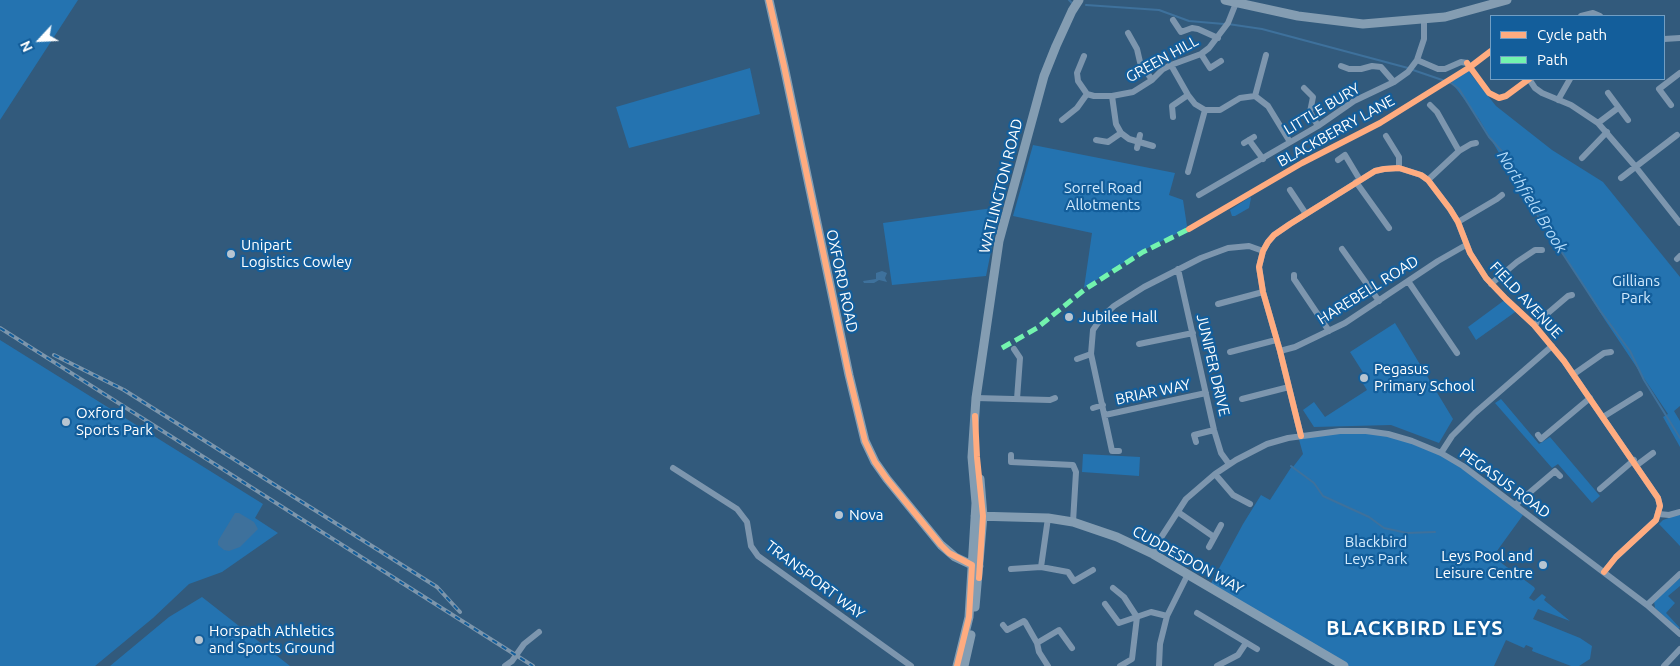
<!DOCTYPE html>
<html>
<head>
<meta charset="utf-8">
<style>
	body { margin:0 }
	#map { position:relative; width:1680px; height:666px; overflow:hidden; background:#325a7c; font-family:Ubuntu,sans-serif }
	canvas { display:block }
	.legend { position:absolute; left:1490px; top:15px; width:175px; height:65px; box-sizing:border-box; background:#135e9b; border:1px solid #719ec3; margin:0; padding:6px 9px; list-style:none; font-size:15px; color:#fff }
	.legend li { display:flex; align-items:center; gap:10px; height:25px }
	.legend b { width:25px; border:1px solid #719ec3 }
	.north { position:absolute; left:15px; top:15px; width:50px; height:50px; -webkit-text-stroke:4px #135e9b; paint-order:stroke; rotate:245deg; font-size:14px; font-weight:700; line-height:20px; text-align:center; color:#fff }
	.north::after { content:''; display:block; margin:auto; width:18px; height:22px; background:#fff; clip-path:polygon(50% 0,100% 100%,50% 72%,0 100%) }
</style>
</head>
<body>
<div id="map">
<canvas width="1680" height="666"></canvas>
<ul class="legend">
<li><b style="height:6px;background:#ffac80"></b>Cycle path</li>
<li><b style="height:6px;background:#73f3ae"></b>Path</li>
</ul>
<div class="north">N</div>
</div>
<script>
const g = document.querySelector('canvas').getContext('2d');
g.lineJoin = 'round';
function paint(path, color) { g.fillStyle = color; g.fill(path, 'evenodd'); }
const toPath = rows => new Path2D(rows.map(r => 'M' + r).join(''));
function strokePath(path, color, width, dash) { g.strokeStyle = color; g.lineWidth = width; g.lineCap = dash ? 'butt' : 'round'; g.setLineDash(dash || []); g.stroke(path); }
function label(font, color, halo, rows, align = 'center') {
  g.font = font + ' Ubuntu,sans-serif'; g.lineWidth = 4.5; g.setLineDash([]); g.textBaseline = 'middle'; g.strokeStyle = halo; g.fillStyle = color; for (const [text, x, y, turn = 0] of rows) {
    g.save(); g.translate(x, y); g.rotate((+turn || 0) * Math.PI / 180); g.textAlign = isNaN(turn) ? turn : align; if (halo) g.strokeText(text, 0, 0); g.fillText(text, 0, 0); g.restore();
  }
}
paint(toPath([
	[0,0,78,0,0,120],
	[750,68,760,114,629,148,616,107],
	[1470,68,1470,73,1496,106,1552,150,1603,182,1680,277,1680,406,1674,411,1680,421,1680,447,1663,417,1668,414,1605,320,1539,215,1524,185,1502,158,1479,119,1452,83,1451,79],
	[1033,145,1175,173,1169,195,1183,200,1187,226,1186,229,1142,251,1084,288,1092,233,1013,216],
	[1250,197,1251,198,1249,208,1235,216,1232,216,1230,210],
	[1000,207,986,276,892,285,883,223],
	[1506,299,1518,310,1476,340,1468,327],
	[1395,323,1453,419,1439,443,1391,425,1314,427,1303,410,1314,402,1325,417,1367,390,1359,377,1364,374,1350,352],
	[0,340,263,504,255,518,278,533,222,572,189,584,153,618,95,666,0,666],
	[1501,399,1539,444,1550,437,1600,496,1592,503,1558,464,1552,468,1495,403],
	[1314,433,1388,434,1441,453,1515,505,1523,515,1494,555,1500,562,1534,587,1535,589,1529,598,1534,601,1542,594,1546,597,1544,600,1570,621,1538,609,1533,619,1580,638,1592,646,1590,659,1579,666,1571,666,1532,651,1533,648,1526,645,1524,648,1506,640,1494,666,1344,666,1209,587,1243,524,1261,495,1270,500,1292,466,1293,467,1303,454,1298,436],
	[1083,454,1140,457,1139,476,1082,472],
	[1680,514,1680,546,1659,524,1663,520],
	[1680,578,1680,586,1668,596,1675,603,1666,613,1680,628,1678,629,1655,608,1654,601],
	[202,597,290,666,110,666,169,617]
]), '#2473b0');
paint(toPath([
	[882,271,887,273,885,278,887,282,879,280,874,283,864,283,863,281,876,279,876,273],
	[235,513,239,513,254,522,258,529,240,547,229,551,224,550,218,545,218,541]
]), '#3e719c');
strokePath(toPath([
	[1069,0,1072,3],
	[1086,5,1159,10,1189,21,1224,24],
	[1228,24,1262,29,1408,68],
	[1413,70,1451,83,1459,89,1489,137,1508,158,1538,216,1601,312,1630,351,1644,380,1680,438],
	[1291,466,1314,483,1323,496,1369,517,1384,528,1407,533,1435,532]
]), '#3e719c', 2);
strokePath(toPath([
	[1581,16,1593,13,1600,16],
	[1173,20,1181,32,1192,28,1198,29,1218,38],
	[1128,33,1137,49,1140,62,1152,80],
	[1664,39,1680,38],
	[1201,54,1210,68,1221,61],
	[1084,56,1077,73,1078,81,1087,94,1094,96,1112,96,1133,92,1152,80,1163,69,1171,65,1201,54,1209,48,1228,23,1236,3],
	[1417,60,1438,69,1445,69,1461,62,1467,63],
	[1171,65,1188,95,1195,104,1205,110,1220,110,1240,98,1255,96,1268,106,1290,142],
	[1341,66,1349,69,1361,69,1372,66,1381,67,1394,82],
	[1529,79,1535,88,1542,93,1571,105,1598,123,1635,166,1680,223],
	[1304,88,1313,97,1310,112,1318,126],
	[1608,93,1628,120],
	[1255,96,1266,55],
	[1558,100,1570,79],
	[1430,105,1437,112,1459,151],
	[1671,105,1659,89,1680,73],
	[1173,117,1172,106,1188,95],
	[1062,120,1077,108,1087,94],
	[1598,123,1618,108],
	[1121,133,1129,139,1153,146],
	[1386,136,1399,157,1399,168],
	[1096,140,1108,142,1121,133,1116,124,1112,96],
	[1249,140,1263,159],
	[1244,143,1254,137],
	[1137,148,1140,135],
	[1582,158,1607,132],
	[1338,160,1345,155,1360,180],
	[1188,172,1205,110],
	[1621,178,1677,135],
	[1428,180,1459,151,1471,144,1476,143],
	[1356,182,1389,228],
	[1290,190,1306,214],
	[1199,195,1318,126,1354,101,1394,82,1408,72,1417,60,1424,39,1424,20],
	[1458,222,1497,199,1502,195],
	[1342,249,1379,301],
	[1677,259,1680,256],
	[1178,269,1214,430,1221,453,1229,464],
	[1294,275,1294,279,1329,331],
	[1408,281,1457,353],
	[1491,284,1517,262,1535,250,1542,250],
	[1218,304,1263,292],
	[1534,325,1568,296,1572,295],
	[1139,344,1193,333],
	[1014,349,1020,358,1017,399],
	[1280,351,1295,347,1345,323,1438,261,1466,245],
	[1230,352,1276,340],
	[1077,359,1091,354],
	[1574,374,1604,353,1611,352],
	[976,398,1050,400,1055,398],
	[1242,399,1289,387],
	[1093,408,1103,405],
	[1105,415,1206,393],
	[1603,417,1640,394],
	[1538,435,1541,439,1590,398],
	[1301,436,1280,351,1263,292,1259,267,1263,251,1268,242,1274,235,1290,224,1375,171,1384,169,1399,168,1421,175,1428,180,1450,209,1458,222,1470,253,1486,278,1506,299,1534,325,1564,361,1658,498,1660,506,1656,520,1616,557,1604,572],
	[1196,442,1194,435,1214,430],
	[1119,451,1112,451,1091,354,1093,330,1102,317,1114,306,1144,287,1201,258,1228,248,1249,246,1263,251],
	[1441,453,1452,436,1475,413,1552,346],
	[1011,455,1011,462,1073,465,1076,472,1073,522],
	[1637,465,1653,453],
	[673,468,737,509,747,522,751,546,758,556,911,666],
	[1215,474,1233,495,1250,504],
	[1600,489,1634,460],
	[1515,505,1555,471,1560,476],
	[1178,512,1214,537],
	[1659,514,1669,515,1680,512],
	[1209,547,1221,525],
	[1153,554,1162,536,1186,499,1215,474,1236,460,1267,444,1288,438,1340,431,1366,431,1388,434,1412,441,1441,453,1463,466,1647,605,1680,634],
	[1041,567,1068,572,1074,581,1093,570],
	[1011,569,1041,567,1048,518],
	[1113,588,1124,597,1137,617,1132,659,1120,666],
	[1105,604,1119,623,1151,612,1167,616],
	[1647,605,1680,574],
	[1197,613,1257,649],
	[1003,625,1007,630,1024,621,1025,622,1037,643,1039,652,1048,666],
	[1037,643,1059,630,1072,648],
	[505,666,512,661,524,644,539,632],
	[1159,666,1160,644,1167,616,1188,574],
	[1217,666,1238,655,1246,643],
	[1664,666,1680,649]
]), '#7d96ae', 6);
strokePath(toPath([
	[769,0,784,66,849,375,865,441,875,462,887,479,941,545,955,557,972,565,979,566],
	[1225,0,1298,16,1363,24,1445,17,1507,0],
	[975,516,1048,518,1073,522,1117,537,1153,554,1344,666],
	[975,607,983,516,980,479],
	[957,666,969,617,976,503,972,457,976,398,999,241,1044,76,1056,46,1072,11,1079,0],
	[964,666,971,635]
]), '#849db2', 9);
const rail = toPath([
	[0,328,533,666],
	[54,355,124,390,437,587,460,612]
]);
strokePath(rail, '#7d96ac', 4);
strokePath(rail, '#135e9b', 2, [5.5]);
strokePath(toPath([
	[1002,348,1037,328,1084,290,1143,252,1189,229]
]), '#73f3ae', 5, [10, 5]);
strokePath(toPath([
	[769,0,784,66,849,375,865,441,875,462,887,479,941,545,949,553,972,565,969,617,957,666],
	[1467,63,1489,93,1499,98,1506,96,1529,79],
	[1189,229,1302,163,1380,123,1470,67,1491,51],
	[975,416,977,457,983,516,979,578],
	[1301,436,1280,351,1263,292,1259,267,1263,251,1268,242,1274,235,1290,224,1375,171,1384,169,1399,168,1421,175,1428,180,1450,209,1458,222,1470,253,1486,278,1506,299,1534,325,1564,361,1658,498,1660,506,1656,520,1616,557,1604,572]
]), '#ffac80', 6);
for (const [x, y, r, color] of [
	[231,254,5,"#b7c5d1"],
	[1069,317,5,"#b7c5d1"],
	[1364,378,5,"#b7c5d1"],
	[66,422,5,"#b7c5d1"],
	[839,515,5,"#b7c5d1"],
	[1543,565,5,"#b7c5d1"],
	[199,640,5,"#b7c5d1"]
]) { const dot = new Path2D(); dot.arc(x, y, r, 0, 2 * Math.PI); g.fillStyle = color; g.fill(dot); strokePath(dot, '#135e9b', 2); }
label('15px', '#fff', '#135e9b', [
	["GREEN HILL",1162,59,-29],
	["LITTLE BURY",1322,109,-31],
	["BLACKBERRY LANE",1336,131,-29],
	["WATLINGTON ROAD",1001,186,-76],
	["OXFORD ROAD",842,281,78],
	["HAREBELL ROAD",1368,290,-32],
	["FIELD AVENUE",1526,300,47],
	["JUNIPER DRIVE",1213,365,77],
	["BRIAR WAY",1153,392,-12],
	["PEGASUS ROAD",1505,483,36],
	["CUDDESDON WAY",1188,560,29],
	["TRANSPORT WAY",815,580,37]
]);
label('15px', '#d1eafd', '#135e9b', [
	["Sorrel Road",1103,188],
	["Allotments",1103,205],
	["Gillians",1636,281],
	["Park",1636,298],
	["Blackbird",1376,542],
	["Leys Park",1376,559]
]);
label('15px', '#fff', '#135e9b', [
	["Unipart",241,245],
	["Logistics Cowley",241,262],
	["Jubilee Hall",1079,317],
	["Pegasus",1374,369],
	["Primary School",1374,386],
	["Oxford",76,413],
	["Sports Park",76,430],
	["Nova",849,515],
	["Leys Pool and",1533,556,"right"],
	["Leisure Centre",1533,573,"right"],
	["Horspath Athletics",209,631],
	["and Sports Ground",209,648]
], 'left');
label('italic 16px', '#b5dcfa', '#135e9b', [
	["Northfield Brook",1532,202,58]
]);
g.letterSpacing = '1px';
label('bold 20px', '#fff', '#135e9b', [
	["BLACKBIRD LEYS",1415,628]
]);
g.letterSpacing = '0px';
</script>
</body>
</html>
